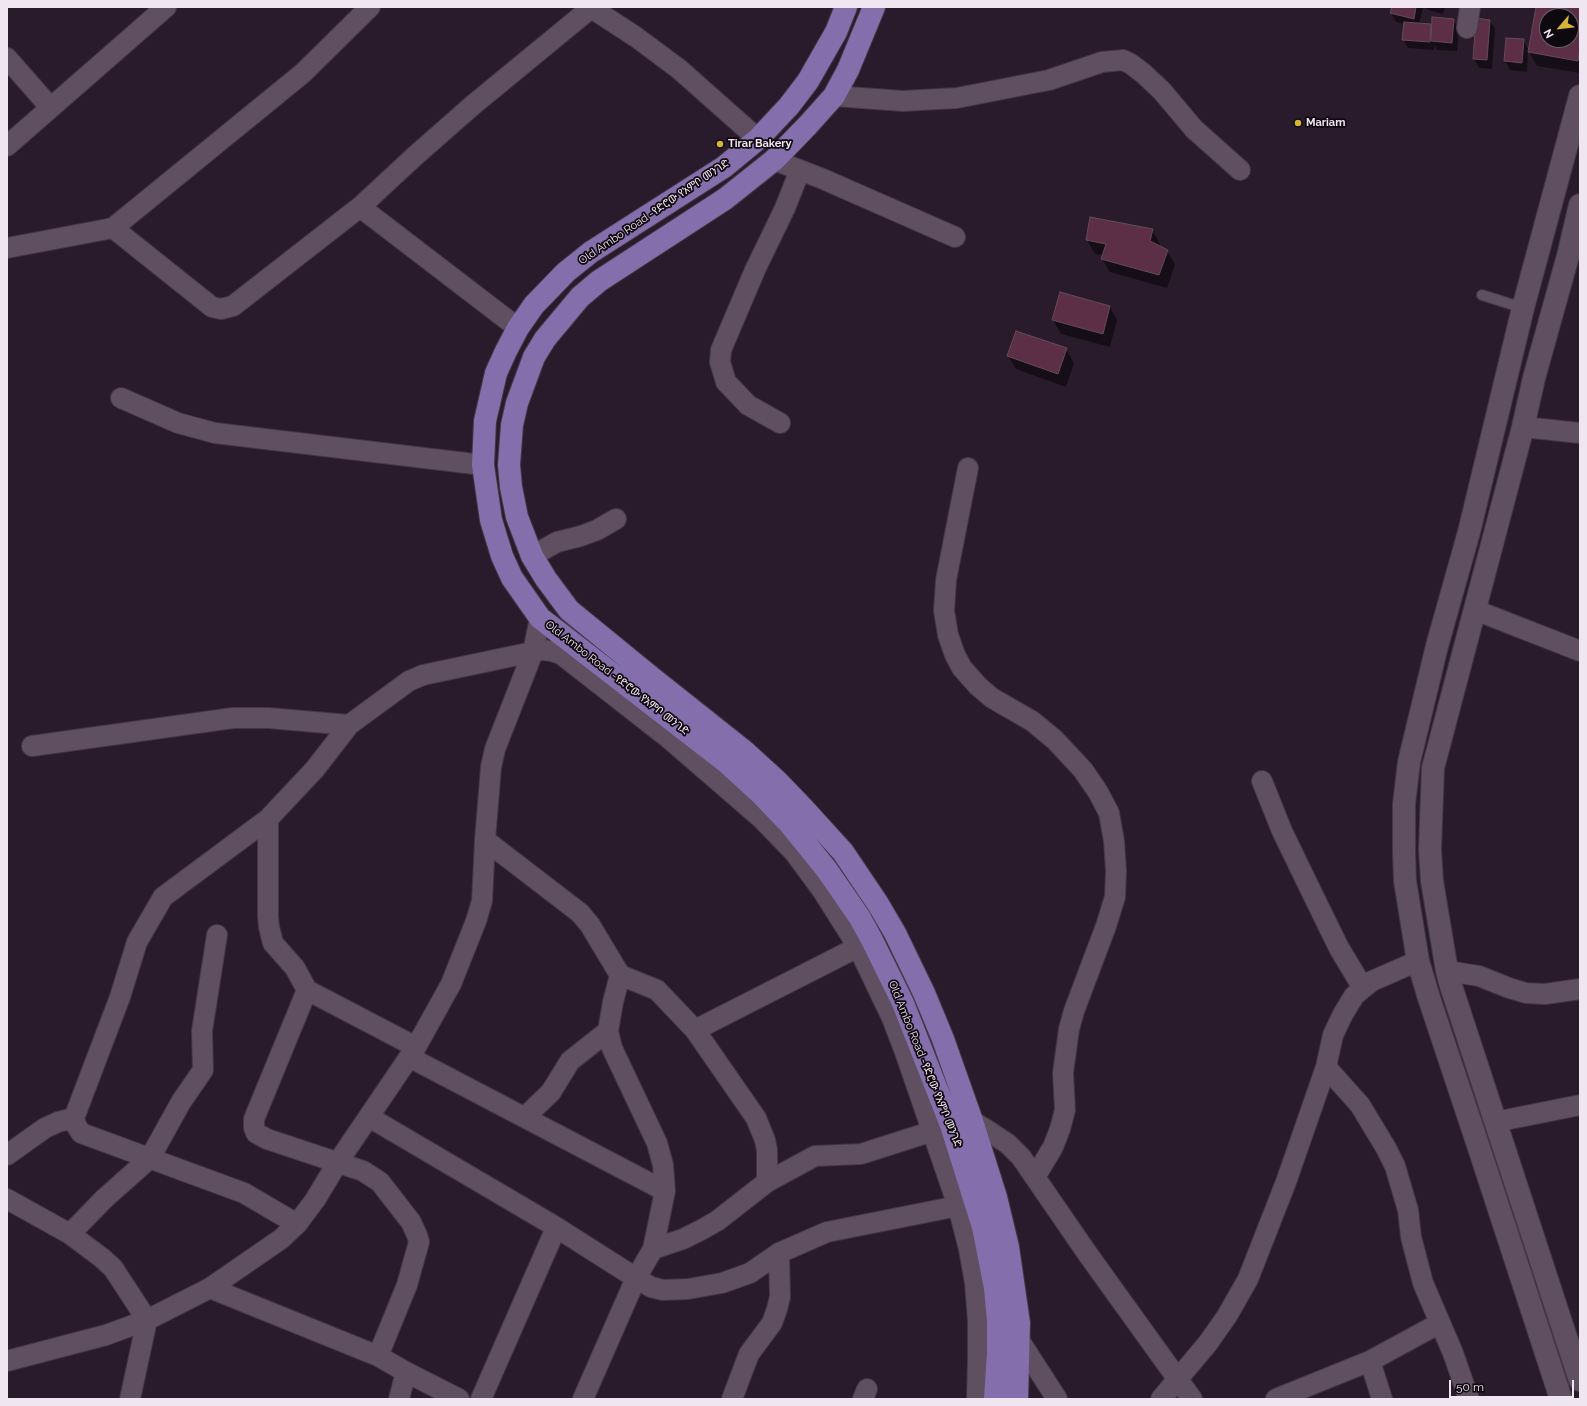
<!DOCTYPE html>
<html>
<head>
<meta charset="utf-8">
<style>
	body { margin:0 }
	#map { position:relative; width:1587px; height:1406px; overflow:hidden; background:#291b2b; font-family:Raleway,sans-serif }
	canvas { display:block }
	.frame { position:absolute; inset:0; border:8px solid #f0e6f1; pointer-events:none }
	.north { position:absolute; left:1539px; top:8px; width:40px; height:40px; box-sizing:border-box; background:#0e080f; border:1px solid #686169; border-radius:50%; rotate:242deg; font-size:11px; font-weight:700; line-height:16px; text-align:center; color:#f0e6f1 }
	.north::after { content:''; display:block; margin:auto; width:14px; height:18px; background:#d4b635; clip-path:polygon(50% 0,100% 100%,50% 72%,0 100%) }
	.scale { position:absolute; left:1449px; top:1380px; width:125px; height:18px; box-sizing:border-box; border:2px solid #f0e6f1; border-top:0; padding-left:5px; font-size:12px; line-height:14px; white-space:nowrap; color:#f0e6f1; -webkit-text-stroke:3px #0e080f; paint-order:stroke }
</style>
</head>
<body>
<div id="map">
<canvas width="1587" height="1406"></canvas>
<div class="frame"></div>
<div class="north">N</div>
<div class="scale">50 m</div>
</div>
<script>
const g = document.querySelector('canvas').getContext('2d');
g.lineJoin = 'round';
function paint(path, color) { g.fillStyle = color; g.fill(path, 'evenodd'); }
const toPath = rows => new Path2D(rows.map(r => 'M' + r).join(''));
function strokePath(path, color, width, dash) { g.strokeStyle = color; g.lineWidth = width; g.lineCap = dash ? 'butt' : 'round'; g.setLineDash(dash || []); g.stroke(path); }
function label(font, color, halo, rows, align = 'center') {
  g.font = font + ' Raleway,"Noto Sans Ethiopic",sans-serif'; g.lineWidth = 3.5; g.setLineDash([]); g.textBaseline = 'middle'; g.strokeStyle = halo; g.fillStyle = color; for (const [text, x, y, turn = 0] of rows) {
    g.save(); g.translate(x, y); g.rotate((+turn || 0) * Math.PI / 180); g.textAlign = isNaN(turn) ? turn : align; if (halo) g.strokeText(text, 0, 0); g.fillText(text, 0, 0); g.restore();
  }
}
paint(toPath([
	[1393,7,1423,7,1419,24,1430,25,1433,29,1453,20,1459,28,1457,51,1437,50,1435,46,1434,50,1408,48,1403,39,1405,24,1396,22,1391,13],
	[1426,7,1445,7,1443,14,1428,10],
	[1537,7,1580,7,1580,73,1537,66,1528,50,1527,72,1510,70,1505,61,1507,39,1523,40,1529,51],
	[1547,16,1571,16,1571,40,1547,40],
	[1490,21,1495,29,1492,69,1479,68,1474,59],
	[1091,218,1152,230,1160,244,1159,246,1167,251,1175,264,1167,288,1110,272,1102,259,1103,255,1095,254,1087,240],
	[1110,307,1117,320,1110,347,1061,334,1053,320],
	[1066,349,1074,363,1066,387,1016,369,1008,356]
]), '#0007');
const building = toPath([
	[1392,7,1416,7,1414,19,1390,13,1392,7],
	[1536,7,1580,7,1580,48,1578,61,1528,52,1536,7],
	[1547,16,1571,16,1571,40,1547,40,1547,16],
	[1432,17,1454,19,1452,43,1431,41,1432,17],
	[1476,18,1490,20,1487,60,1473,59,1476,18],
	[1404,22,1431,24,1430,42,1402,40,1404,22],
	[1506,38,1524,39,1522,63,1504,61,1506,38],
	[1090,217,1153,229,1150,241,1168,250,1159,275,1101,259,1106,244,1086,240,1090,217],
	[1060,292,1110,306,1103,334,1052,320,1060,292],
	[1016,331,1067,348,1058,374,1007,356,1016,331]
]);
paint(building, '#5c2f46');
strokePath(building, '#634c57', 1);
const service = toPath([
	[1482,295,1523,308]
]);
const minor = toPath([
	[590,7,636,37,679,69,758,139],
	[1467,28,1470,7],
	[7,58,50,107],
	[834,96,903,101,957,98,1049,80,1102,62,1123,60,1131,64,1144,74,1162,91,1194,129,1240,170],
	[7,146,166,7],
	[774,160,823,179,955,237],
	[360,207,518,328],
	[113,228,303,73,370,7],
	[7,248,113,228,212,307,221,309,233,306,360,207,415,156,473,105,591,8],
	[121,398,178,423,215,433,483,465],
	[780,423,748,405,726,382,720,362,721,350,755,270,785,208,800,170],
	[1523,427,1580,433],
	[968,468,946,580,944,611,948,635,955,655,962,668,978,686,992,698,1032,721,1055,740,1083,770,1098,792,1109,813,1114,841,1116,871,1115,897,1106,926,1074,1011,1069,1029,1063,1073,1065,1110,1060,1129,1053,1147,1035,1177],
	[532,556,557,542,581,536,597,530,616,519],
	[1475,610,1580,651],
	[32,746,233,718,269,718,349,725],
	[1262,781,1282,831,1315,899,1339,948,1363,988],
	[268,819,163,897,137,942,120,997,74,1118,76,1125,81,1133,244,1193,297,1224],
	[485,840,580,913,590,925,620,975,657,990,695,1030,756,1118,765,1140,767,1150,767,1182],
	[1447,971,1479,976,1509,988,1526,993,1545,994,1580,989],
	[307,990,254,1119,254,1128,256,1133,267,1139,363,1171,380,1182,411,1222,417,1235,419,1242,407,1285,378,1356],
	[695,1030,858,947],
	[416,1047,307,990,295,968,273,943,269,927,268,917,268,819,315,769,349,725,409,681,423,675,542,650,551,651,561,654,666,736,762,819,794,852,822,890,858,947,892,1018,905,1052,958,1206,969,1249,975,1283,978,1321,978,1357,977,1399],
	[409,1057,665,1191],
	[1326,1067,1360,1105,1386,1148,1395,1166,1408,1210,1411,1237,1423,1283,1453,1353,1469,1399],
	[369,1117,551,1224,636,1278,651,1287,663,1290,688,1289,722,1283,750,1273,779,1253,827,1232,958,1206],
	[525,1117,551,1092,570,1061,608,1031],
	[1495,1122,1580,1105],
	[962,1123,972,1121,987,1130,1008,1144,1021,1157,1087,1253,1192,1399],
	[7,1155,45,1128,58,1122,74,1118],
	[7,1199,70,1234,102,1258,113,1268,147,1320,130,1399],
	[70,1234,104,1199,150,1158,181,1102,203,1070,202,1031,217,935],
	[653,1249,683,1239,701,1230,717,1221,767,1182,815,1156,861,1154,933,1131],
	[210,1288,378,1356,406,1372,459,1399],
	[1019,1340,1057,1399],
	[7,1361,106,1335,147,1320,210,1288,281,1239,297,1224,315,1200,338,1162,416,1047,451,984,476,921,482,901,485,840,491,767,495,749,533,652,540,618],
	[1370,1361,1382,1399],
	[399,1399,406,1372],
	[481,1399,556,1228],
	[583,1399,636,1278,653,1249,665,1191,663,1165,657,1143,612,1048,608,1031,613,1002,620,975],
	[732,1399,749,1354,772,1323,777,1309,780,1297,779,1253],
	[863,1399,867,1389],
	[1161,1399,1208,1343,1227,1316,1248,1279,1286,1182,1326,1067,1333,1035,1343,1014,1354,996,1363,988,1372,981,1418,961],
	[1276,1399,1370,1361,1440,1323]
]);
const secondary = toPath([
	[1580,205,1568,256,1534,378,1523,427,1433,768,1430,849,1432,881,1447,971,1451,986,1580,1380],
	[1561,1399,1479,1148,1429,998,1418,961,1405,881,1404,852,1404,804,1409,762,1437,646,1469,532,1523,308,1580,96]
]);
const primary = toPath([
	[846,7,836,32,808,81,789,106,758,139,724,167,591,252,566,272,534,305,518,328,506,351,496,373,485,421,483,465,491,520,502,556,512,578,540,618,726,762,763,796,789,823,827,870,860,918,872,940,903,1003,951,1125,983,1227,995,1288,998,1321,998,1353,995,1399],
	[874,7,848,70,834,96,808,125,774,160,725,199,599,281,580,297,545,339,534,357,517,403,512,425,509,465,511,487,517,517,532,556,546,579,569,610,651,677,743,750,777,781,803,808,843,852,878,904,895,933,924,993,943,1039,972,1121,996,1197,1008,1247,1019,1323,1017,1399]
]);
strokePath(service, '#433744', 12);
strokePath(minor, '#433744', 22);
strokePath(secondary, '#433744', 24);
strokePath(primary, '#433744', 24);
strokePath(service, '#5f4f61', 10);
strokePath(minor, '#5f4f61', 20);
strokePath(secondary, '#5f4f61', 22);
strokePath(primary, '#846eab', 22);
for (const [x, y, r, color] of [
	[1298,123,4,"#d4b635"],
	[720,144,4,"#d4b635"]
]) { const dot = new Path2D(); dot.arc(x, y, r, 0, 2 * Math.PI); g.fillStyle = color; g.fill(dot); strokePath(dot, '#0e080f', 1.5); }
label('bold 11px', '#f0e6f1', '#0e080f', [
	["Mariam",1306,123],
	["Tirar Bakery",728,144]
], 'left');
label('11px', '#f0e6f1', '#0e080f', [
	["Old Ambo Road -የድሮው የአምቦ መንገድ",654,212,-34],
	["Old Ambo Road -የድሮው የአምቦ መንገድ",617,678,38],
	["Old Ambo Road -የድሮው የአምቦ መንገድ",925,1064,68]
]);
</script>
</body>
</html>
